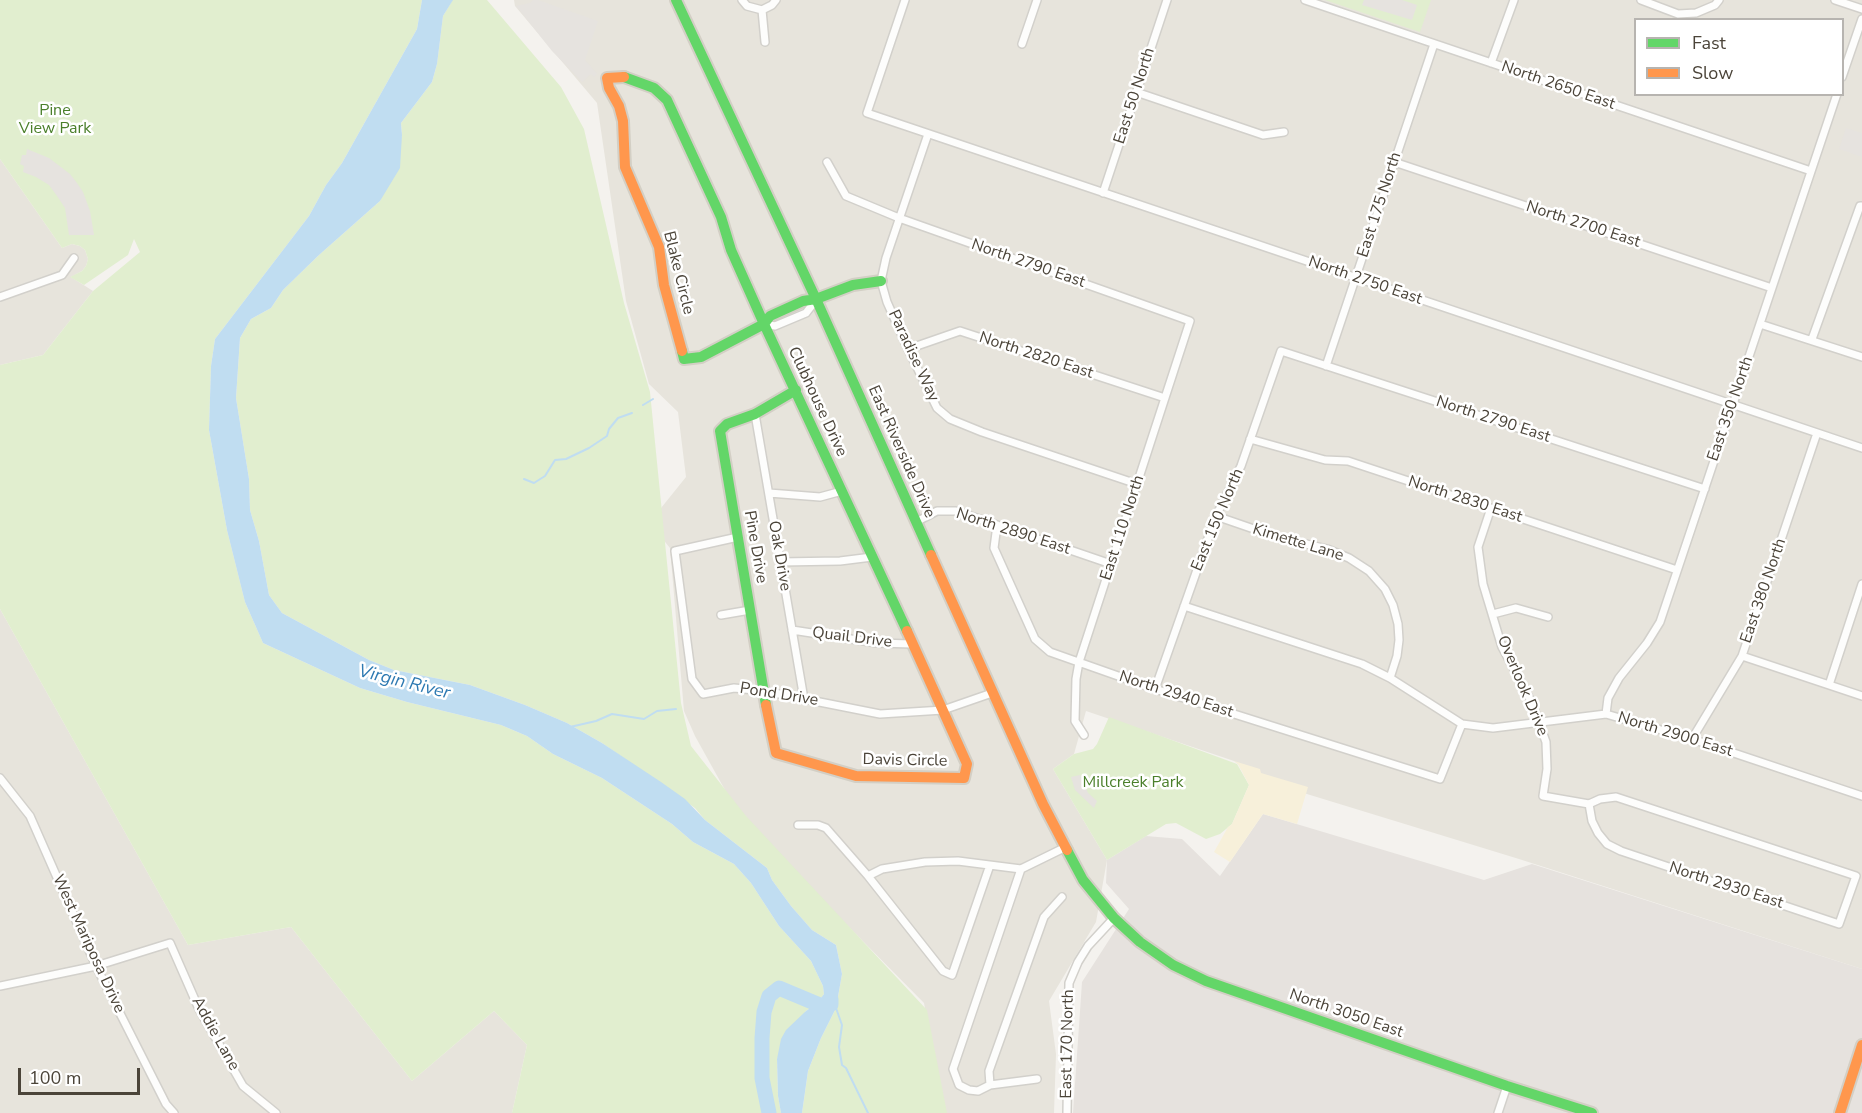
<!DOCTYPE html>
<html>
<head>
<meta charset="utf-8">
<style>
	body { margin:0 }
	#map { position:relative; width:1862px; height:1113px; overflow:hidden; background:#f4f2ee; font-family:"Nunito Sans",sans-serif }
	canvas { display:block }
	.legend { position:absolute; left:1634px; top:18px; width:210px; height:78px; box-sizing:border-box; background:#fff; border:2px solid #b7b4b0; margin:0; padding:8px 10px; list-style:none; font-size:18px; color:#4b4439 }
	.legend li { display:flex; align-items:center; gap:12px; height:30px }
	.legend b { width:30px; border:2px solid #b7b4b0 }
	.scale { position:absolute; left:18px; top:1068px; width:122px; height:27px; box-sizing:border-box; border:3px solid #4b4439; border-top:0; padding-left:8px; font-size:18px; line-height:21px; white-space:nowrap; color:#4b4439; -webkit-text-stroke:4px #fff; paint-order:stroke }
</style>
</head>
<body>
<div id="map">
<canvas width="1862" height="1113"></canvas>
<ul class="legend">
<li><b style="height:8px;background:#63d668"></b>Fast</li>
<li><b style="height:8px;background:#ff974d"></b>Slow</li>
</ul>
<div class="scale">100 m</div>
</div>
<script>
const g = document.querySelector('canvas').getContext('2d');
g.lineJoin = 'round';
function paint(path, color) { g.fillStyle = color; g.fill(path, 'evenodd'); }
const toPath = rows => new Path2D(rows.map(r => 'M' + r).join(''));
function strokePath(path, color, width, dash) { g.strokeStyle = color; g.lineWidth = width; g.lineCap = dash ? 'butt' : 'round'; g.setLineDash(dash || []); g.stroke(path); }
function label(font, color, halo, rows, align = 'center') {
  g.font = font + ' "Nunito Sans",sans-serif'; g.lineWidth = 5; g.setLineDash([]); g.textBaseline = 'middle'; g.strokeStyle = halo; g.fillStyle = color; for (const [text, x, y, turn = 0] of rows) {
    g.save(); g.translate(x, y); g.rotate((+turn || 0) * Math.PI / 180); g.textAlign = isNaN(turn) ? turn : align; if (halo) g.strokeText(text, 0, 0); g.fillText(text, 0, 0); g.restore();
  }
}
paint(toPath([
	[514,0,1862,0,1862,969,1519,859,1258,779,1234,761,1086,711,1074,754,1053,769,1107,860,1096,922,1049,1001,1056,1054,1054,1113,944,1113,924,1003,740,817,695,736,684,711,670,548,661,537,657,513,686,477,678,412,649,384,626,301,597,103,515,6],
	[1636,20,1842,20,1842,94,1636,94],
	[0,159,62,248,72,244,80,246,85,250,88,259,86,266,82,271,71,277,93,291,43,355,0,365],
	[0,609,188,945,291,927,412,1081,494,1011,527,1045,512,1113,0,1113]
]), '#e7e4dc');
paint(toPath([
	[1263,814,1484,880,1532,864,1862,969,1862,1113,1073,1113,1082,982,1129,909,1106,883,1107,860,1146,836,1182,839,1220,876]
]), '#e6e2de');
paint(toPath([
	[0,0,422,0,417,29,342,163,326,185,309,216,215,339,211,366,209,430,227,530,245,602,263,643,360,688,407,702,501,725,527,736,553,754,602,778,672,824,693,842,734,864,751,883,779,926,811,961,823,986,824,994,817,1003,806,1011,777,1059,778,1096,781,1113,512,1113,527,1045,494,1011,412,1081,291,927,188,945,0,609,0,365,43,355,93,291,140,252,134,239,128,255,84,285,70,277,82,271,86,266,88,259,85,250,80,246,72,244,62,248,0,159],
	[448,0,487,0,561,87,584,129,624,303,650,392,681,703,691,746,746,816,927,1010,947,1113,802,1113,808,1071,821,1038,836,1008,842,974,836,945,812,930,791,906,772,880,767,868,705,820,695,808,602,743,567,723,525,705,470,685,394,670,369,660,282,613,269,595,259,541,250,510,249,479,236,398,240,338,251,319,271,308,283,290,319,255,380,201,402,135,401,123,432,82,437,64,443,16,452,1],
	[1325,0,1431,0,1420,32],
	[1109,717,1237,764,1249,785,1232,824,1220,834,1206,839,1176,823,1166,824,1107,860,1053,769,1074,754,1093,749,1097,744]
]), '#e1eecf');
paint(toPath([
	[1234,761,1260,769,1261,773,1308,787,1297,824,1263,814,1230,862,1214,852,1228,827,1232,824,1249,785,1238,764]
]), '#f7f0da');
paint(toPath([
	[533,0,538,0,598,21,585,60,597,74,594,77,591,74,582,82,552,51,516,6,530,3],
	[1364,0,1402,0,1417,5,1412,20,1362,5],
	[1846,128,1862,133,1862,157,1839,149],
	[27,149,49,158,70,174,77,183,83,192,90,211,94,235,69,235,65,208,57,196,49,185,36,177,23,172,24,166,20,164,22,155,26,155],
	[1080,775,1088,793,1097,801,1094,808,1075,790,1071,777]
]), '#e6e3df');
paint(toPath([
	[422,0,453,0,443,16,437,64,432,82,401,123,402,135,400,168,380,201,319,255,283,290,271,308,251,319,240,338,236,398,249,479,250,510,259,541,269,595,282,613,369,660,394,670,470,685,525,705,567,723,602,743,661,782,685,799,705,820,767,868,772,880,791,906,812,930,836,945,842,974,836,1008,821,1038,808,1071,802,1113,781,1113,778,1096,777,1059,781,1039,786,1030,806,1011,817,1003,824,994,823,986,811,961,779,926,751,883,734,864,693,842,672,824,602,778,553,754,527,736,501,725,407,702,360,688,263,643,245,602,227,530,209,430,211,366,215,339,309,216,326,185,342,163,417,29]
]), '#c0ddf1');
strokePath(toPath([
	[643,405,653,399],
	[524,479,534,483,545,476,555,460,566,459,589,448,607,436,609,429,618,418,632,413],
	[570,727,596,721,612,714,644,719,657,711,676,709],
	[836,1008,842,1025,839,1047,842,1065,846,1068,868,1113]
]), '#c0ddf1', 2);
strokePath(toPath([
	[769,1113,762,1078,762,1038,764,1012,769,996,779,988,822,1006,831,1004,831,999]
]), '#c0ddf1', 15);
const street = toPath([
	[742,0,747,6,762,10,772,5,776,0],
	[905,0,867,113,1862,448],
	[1305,0,1811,171],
	[1641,0,1678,14,1696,13,1715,5,1719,0],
	[1835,0,1862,9],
	[762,10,765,42],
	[1022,44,1037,0],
	[1491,63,1514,0],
	[1842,77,1862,19],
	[1136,92,1263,135,1284,132],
	[928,134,886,258,881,281,887,302,908,349,937,408,950,419,982,432,1137,484],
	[827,162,846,196,899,218,1190,321,1079,662,1076,679,1075,721,1084,735],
	[1394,162,1772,288],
	[1103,193,1167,0],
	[0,297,62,275,74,258],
	[764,324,775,326,806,313,816,300],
	[1760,324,1862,357],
	[1812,339,1860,206,1862,206],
	[908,349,960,331,1165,398],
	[1326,366,1434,44],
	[755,414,804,699],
	[1250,439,1325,460,1348,461,1677,570],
	[769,493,820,497,842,491],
	[1491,508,1478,547,1483,584,1502,647,1532,703,1546,742,1547,769,1543,796,1589,804,1600,799,1616,797,1856,876,1839,924,1621,851,1607,844,1598,833,1592,821,1589,804],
	[1216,516,1277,537,1327,549,1349,558,1369,571,1385,589,1393,605,1398,624,1399,640,1397,656,1390,678],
	[916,522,937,511,956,511,1111,564],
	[997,525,994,548,1035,639,1050,652,1155,689,1440,779,1462,724],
	[738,537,675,551,692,679,703,694,734,688,764,691,880,714,943,710,992,693],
	[780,562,840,561,872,557],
	[1184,606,1362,664,1390,678,1462,724,1493,728,1606,714,1692,739,1862,796],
	[1493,614,1516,608,1548,617],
	[721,615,750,610],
	[792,630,877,643,912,644],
	[1742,656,1862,696],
	[1829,685,1862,584],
	[1155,689,1216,516,1241,466,1281,351,1705,489],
	[1606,714,1608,698,1619,678,1647,643,1660,622,1837,94],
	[1692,739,1742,656,1817,433],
	[0,778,30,816,96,966,166,1104,174,1113],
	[798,825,818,825,826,828,868,876,943,971,952,975,990,865],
	[1021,869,953,1069,959,1085,969,1090,978,1091,990,1085,1037,1079],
	[868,876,882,869,925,862,958,861,1021,869,1066,847],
	[0,986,96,966,170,943,199,1009,243,1086,276,1113],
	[990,1085,989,1071,1044,917,1062,897],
	[1067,1113,1069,983,1078,962,1088,946,1114,918],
	[1498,1113,1507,1086]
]);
const fast = toPath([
	[676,0,816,299,931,555],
	[624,77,654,88,667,100,721,217,731,250,764,324,907,631],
	[682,351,684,359,701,357,764,324,770,316,803,301,816,299,853,285,881,281],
	[766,705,720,431,727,424,755,414,796,390],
	[1067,850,1083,880,1114,918,1140,942,1173,965,1206,981,1507,1086,1592,1113]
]);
const slow = toPath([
	[624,77,607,78,609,88,619,106,623,121,625,167,659,247,664,285,682,351],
	[931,555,1043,804,1067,850],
	[766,705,776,753,856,776,964,778,967,764,907,631],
	[1840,1113,1862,1045]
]);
strokePath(street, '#d2d0cb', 10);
strokePath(fast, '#d3cfc5', 14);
strokePath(slow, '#d3cfc5', 14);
strokePath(street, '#fdfdfc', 7);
strokePath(fast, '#63d668', 10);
strokePath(slow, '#ff974d', 10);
label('16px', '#4b4439', '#fff', [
	["North 2650 East",1558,86,19],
	["East 50 North",1135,96,-72],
	["East 175 North",1380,205,-72],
	["North 2700 East",1583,225,18],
	["North 2790 East",1028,264,19],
	["Blake Circle",678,273,76],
	["North 2750 East",1365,281,19],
	["Paradise Way",913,356,65],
	["North 2820 East",1036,356,18],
	["Clubhouse Drive",817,402,65],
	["East 350 North",1731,409,-71],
	["North 2790 East",1493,420,18],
	["East Riverside Drive",901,452,66],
	["North 2830 East",1465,500,18],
	["East 150 North",1218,520,-67],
	["East 110 North",1123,528,-72],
	["North 2890 East",1013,532,18],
	["Kimette Lane",1298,543,17],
	["Pine Drive",755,547,80],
	["Oak Drive",779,556,80],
	["East 380 North",1764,591,-71],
	["Quail Drive",852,638,7],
	["Overlook Drive",1522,686,67],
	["Pond Drive",779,695,9],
	["North 2940 East",1176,695,18],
	["North 2900 East",1675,735,17],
	["Davis Circle",905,761,1],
	["North 2930 East",1726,886,18],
	["West Mariposa Drive",88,944,65],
	["North 3050 East",1346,1014,19],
	["Addie Lane",215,1034,61],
	["East 170 North",1068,1044,-89]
]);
label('16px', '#4a7f2a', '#fff', [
	["Pine",55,111],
	["View Park",55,129],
	["Millcreek Park",1133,783]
]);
label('italic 18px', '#2e7ab2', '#fff', [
	["Virgin River",404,683,14]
]);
</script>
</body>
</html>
